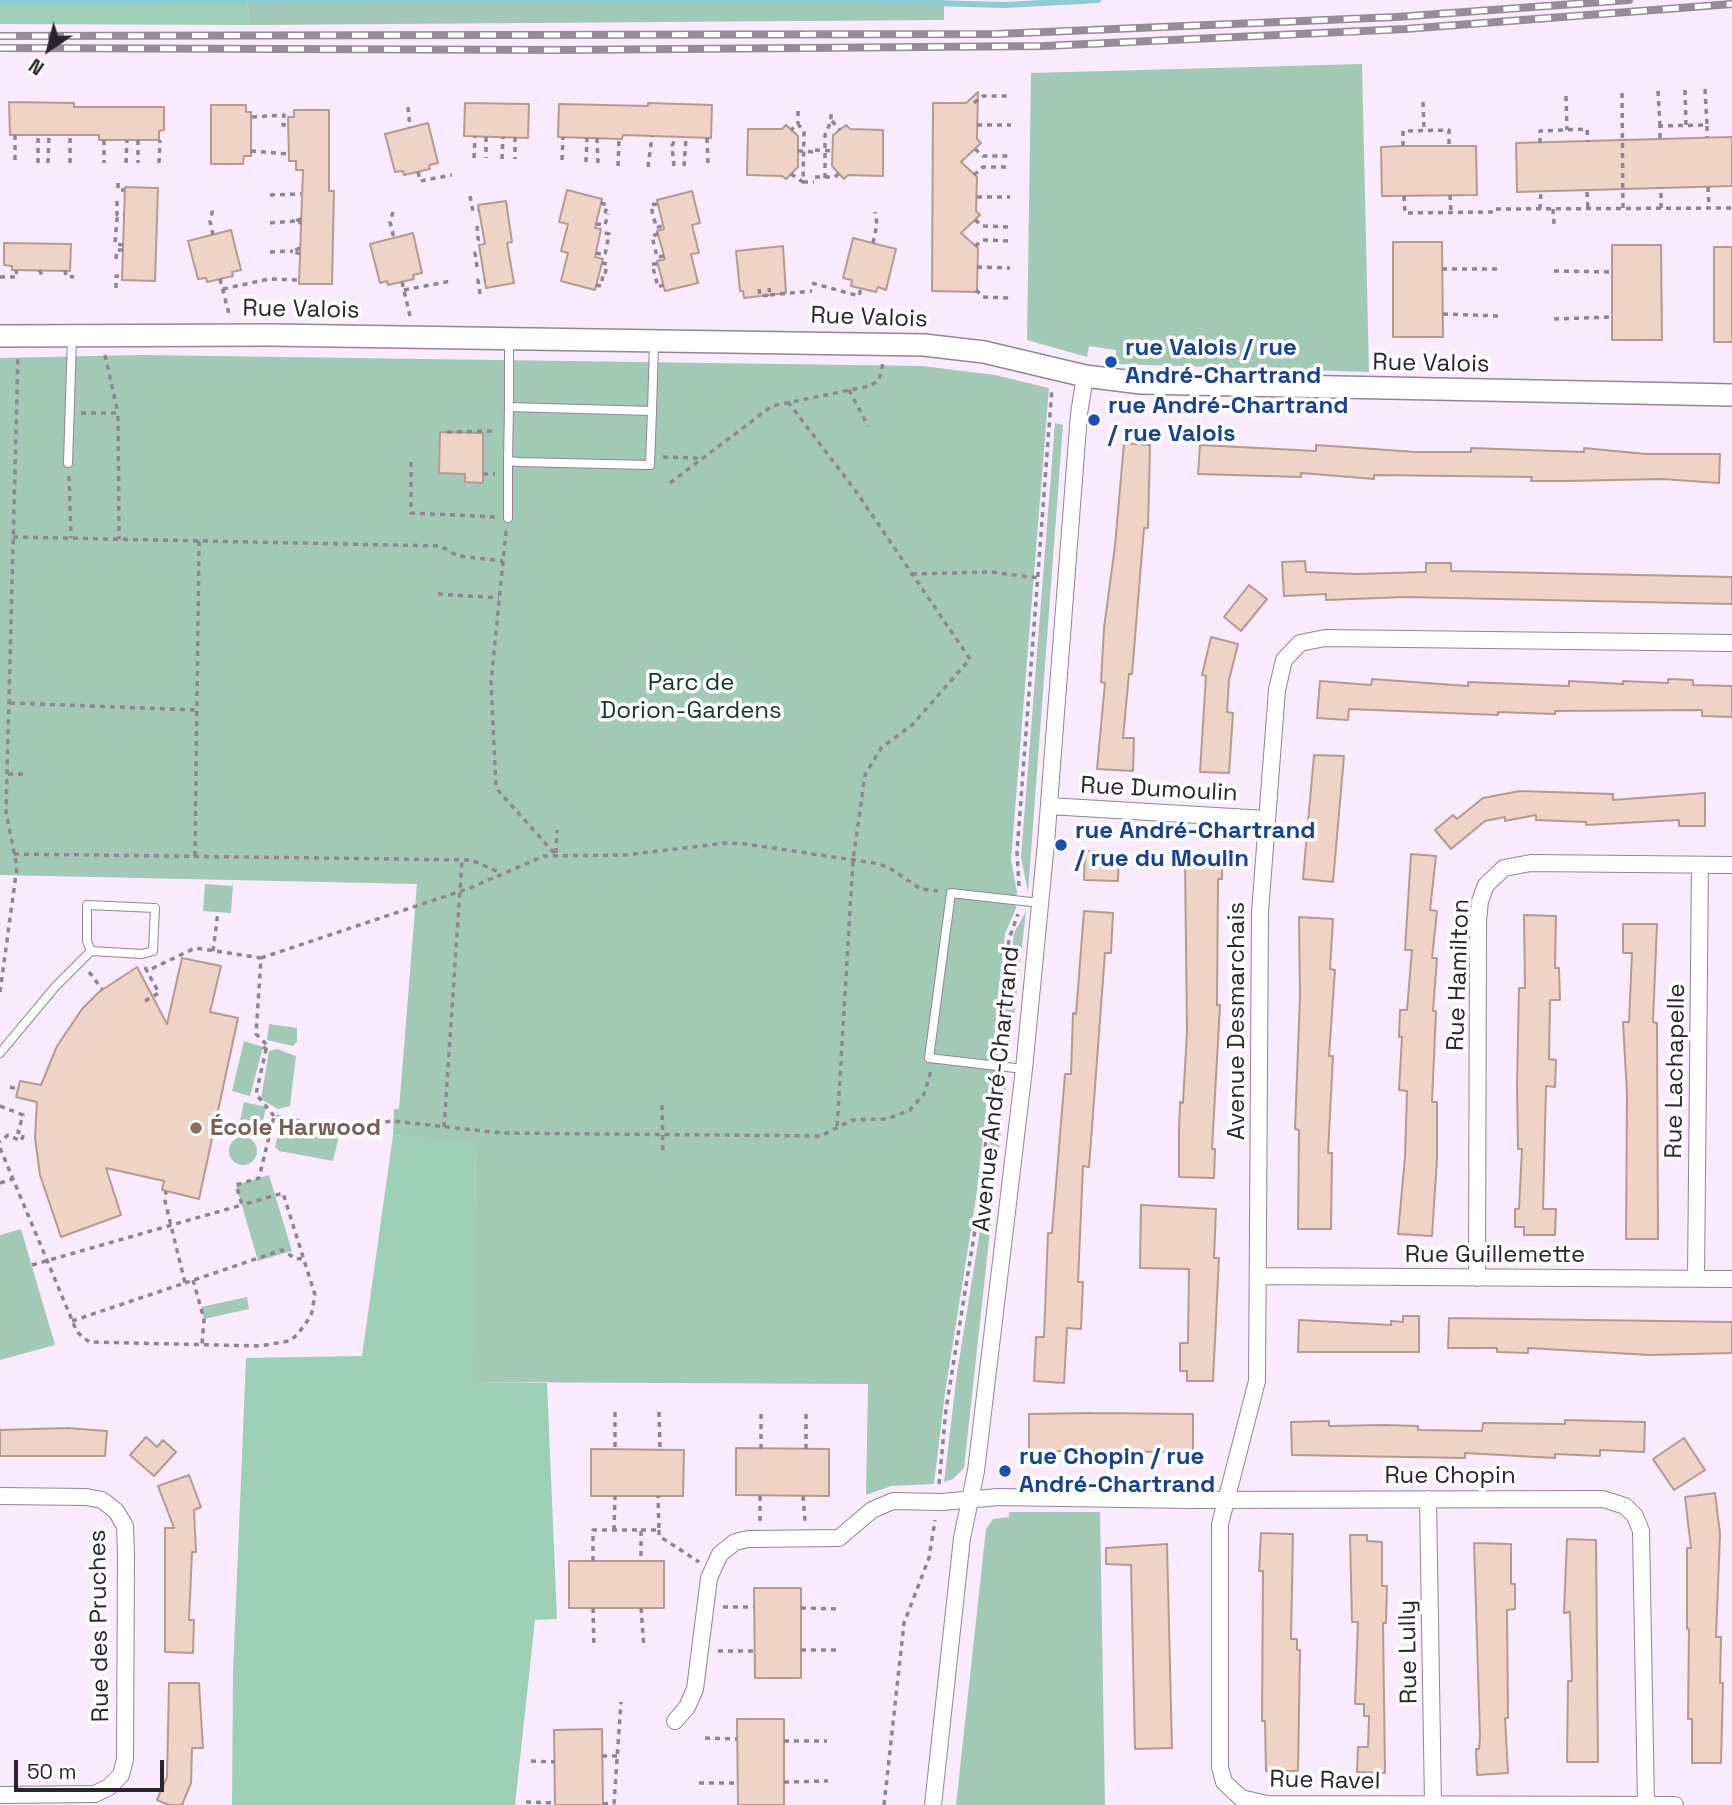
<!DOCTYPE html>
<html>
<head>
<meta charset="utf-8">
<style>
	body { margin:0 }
	#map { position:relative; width:1732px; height:1805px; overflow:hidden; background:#f9ebfd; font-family:"Space Grotesk",sans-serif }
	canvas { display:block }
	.north { position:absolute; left:14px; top:14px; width:70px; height:70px; -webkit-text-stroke:5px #fefefe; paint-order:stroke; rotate:215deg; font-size:19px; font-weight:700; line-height:28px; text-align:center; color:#2a242c }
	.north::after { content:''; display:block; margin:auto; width:24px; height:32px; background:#2a242c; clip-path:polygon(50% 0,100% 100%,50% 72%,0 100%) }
	.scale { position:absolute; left:14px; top:1760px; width:150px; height:32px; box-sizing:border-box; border:4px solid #2a242c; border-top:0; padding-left:9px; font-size:21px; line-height:24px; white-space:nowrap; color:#2a242c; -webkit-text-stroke:5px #fefefe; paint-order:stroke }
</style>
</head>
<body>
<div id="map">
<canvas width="1732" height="1805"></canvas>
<div class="north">N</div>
<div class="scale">50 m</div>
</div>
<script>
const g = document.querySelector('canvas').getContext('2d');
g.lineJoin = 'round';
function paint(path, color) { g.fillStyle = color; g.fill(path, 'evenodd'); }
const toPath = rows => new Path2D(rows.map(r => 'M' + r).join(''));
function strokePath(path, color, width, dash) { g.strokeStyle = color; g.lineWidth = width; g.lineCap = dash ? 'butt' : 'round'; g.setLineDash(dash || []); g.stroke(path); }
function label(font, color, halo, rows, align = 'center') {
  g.font = font + ' "Space Grotesk",sans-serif'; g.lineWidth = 7; g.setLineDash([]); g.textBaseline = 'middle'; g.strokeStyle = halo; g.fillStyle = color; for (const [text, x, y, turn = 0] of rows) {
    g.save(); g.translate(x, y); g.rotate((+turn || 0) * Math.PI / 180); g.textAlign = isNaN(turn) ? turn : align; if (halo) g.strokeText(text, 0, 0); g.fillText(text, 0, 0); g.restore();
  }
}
paint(toPath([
	[247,0,944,0,944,20,250,25],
	[1362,64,1369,372,1116,364,1116,350,1089,346,1087,357,1027,340,1031,73],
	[141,355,922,366,995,375,1049,388,1011,860,1017,892,1016,908,1005,934,994,1040,1000,1059,1000,1073,987,1100,976,1198,945,1393,934,1484,891,1486,866,1495,868,1384,473,1382,476,1143,393,1135,394,1109,399,1109,417,884,0,875,0,358],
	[1055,423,1063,425,1028,892,1021,857],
	[205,884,233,886,231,913,203,911],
	[1026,911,1009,1059,1003,1036,1014,933],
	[269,1024,297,1028,297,1042,293,1046,267,1040],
	[244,1041,263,1047,250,1096,232,1091],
	[277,1049,296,1056,290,1106,278,1109,261,1099,269,1051],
	[1007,1076,964,1468,953,1479,944,1482,957,1373,980,1230,995,1097],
	[244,1102,266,1107,262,1126,240,1121],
	[285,1123,335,1134,338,1140,333,1161,279,1151,275,1147,280,1125],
	'229 1151a14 14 0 1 1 28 0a14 14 0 1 1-28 0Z',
	[269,1175,292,1251,258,1261,236,1185],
	[21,1229,55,1345,0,1360,0,1235],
	[247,1297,249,1309,204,1319,201,1307],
	[1009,1512,1100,1512,1105,1805,956,1805,986,1529,993,1519,1009,1517]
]), '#a2c9b5');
paint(toPath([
	[0,0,247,0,250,25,0,24],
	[393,1135,476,1142,474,1382,547,1383,557,1619,535,1620,515,1805,232,1805,233,1673,246,1358,362,1356]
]), '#9ccfb5');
strokePath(toPath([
	[0,2,819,0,1005,5,1098,0]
]), '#8dccd4', 6);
const building = toPath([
	[978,92,977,139,981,143,961,162,977,177,976,211,980,215,961,233,978,248,977,292,932,291,933,103,966,103,978,92],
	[9,102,74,103,74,107,164,107,164,130,159,131,159,140,99,140,99,135,10,135,9,102],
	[465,103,529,104,528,138,464,136,465,103],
	[648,103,712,105,711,138,623,135,622,139,558,137,559,104,648,106,648,103],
	[211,105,246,105,246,112,251,112,251,156,244,156,243,164,211,164,211,105],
	[294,110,329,110,329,191,334,191,332,284,299,284,303,170,296,170,296,161,289,161,288,117,294,117,294,110],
	[428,123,438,163,429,165,430,169,404,175,403,171,395,172,385,134,428,123],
	[786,125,798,136,798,167,786,179,782,176,747,175,748,129,782,129,786,125],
	[846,125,850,129,883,130,883,176,848,175,844,179,832,166,833,135,846,125],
	[1732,137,1732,186,1517,192,1516,143,1732,137],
	[1403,146,1476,146,1477,195,1382,196,1381,147,1403,146],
	[125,187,158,188,155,281,122,280,125,187],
	[567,190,602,199,595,228,601,229,595,257,603,259,595,290,561,281,568,253,561,251,568,224,559,222,567,190],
	[692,191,700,223,692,225,699,253,691,254,698,283,665,291,657,261,665,259,657,231,664,229,657,200,692,191],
	[506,201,512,242,507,243,514,283,486,288,479,245,485,244,478,205,506,201],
	[231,230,241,270,232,272,233,276,207,282,206,278,198,279,188,241,231,230],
	[413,233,422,273,413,275,414,279,388,285,387,281,380,283,370,244,413,233],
	[853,238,896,249,886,290,878,287,876,292,851,286,852,280,843,278,853,238],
	[1393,242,1442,242,1443,337,1393,337,1393,242],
	[4,243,71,244,70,271,12,270,12,266,4,265,4,243],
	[1612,245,1661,245,1662,340,1612,340,1612,245],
	[783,246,786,293,744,298,743,291,740,291,736,251,783,246],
	[1714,247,1732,247,1732,342,1714,342,1714,247],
	[440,432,483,433,483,483,465,482,465,474,439,473,440,432],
	[1124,443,1150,445,1148,528,1144,528,1132,674,1129,674,1123,738,1134,738,1133,771,1097,769,1105,683,1101,682,1104,628,1115,546,1124,443],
	[1200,445,1316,451,1316,445,1416,452,1471,452,1471,448,1584,452,1584,448,1646,454,1720,454,1719,483,1662,479,1566,481,1531,481,1532,477,1374,475,1374,479,1301,473,1301,477,1198,474,1200,445],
	[1305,561,1306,572,1357,574,1426,572,1426,563,1451,563,1451,571,1732,577,1732,604,1405,597,1326,600,1326,594,1284,596,1282,562,1305,561],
	[1249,585,1267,599,1241,631,1224,617,1249,585],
	[1211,637,1238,644,1229,680,1227,712,1233,713,1229,773,1200,772,1206,676,1202,675,1211,637],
	[1372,679,1468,686,1468,682,1569,686,1569,681,1623,684,1623,681,1668,683,1668,679,1693,680,1693,685,1732,686,1732,717,1702,716,1702,710,1555,711,1555,714,1498,712,1498,715,1349,709,1348,720,1317,718,1320,681,1371,685,1372,679],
	[1314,755,1344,756,1333,882,1303,879,1314,755],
	[1520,791,1613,794,1613,800,1705,793,1705,826,1679,826,1679,820,1586,825,1586,822,1536,820,1536,815,1505,821,1505,817,1485,821,1451,849,1435,830,1453,815,1457,819,1483,798,1520,791],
	[1085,851,1119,853,1118,881,1084,880,1085,851],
	[1411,854,1436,856,1430,910,1437,911,1432,958,1437,958,1433,1011,1436,1011,1432,1102,1437,1102,1437,1159,1432,1236,1398,1234,1405,1157,1407,1091,1399,1090,1402,1037,1399,1037,1400,1010,1407,1010,1412,950,1405,950,1411,854],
	[1185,860,1222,860,1222,879,1218,879,1217,1005,1220,1005,1212,1149,1215,1149,1214,1178,1179,1177,1179,1130,1180,1102,1183,1103,1187,1031,1185,860],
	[1084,911,1113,913,1111,953,1105,953,1089,1167,1083,1166,1078,1282,1083,1282,1081,1329,1067,1328,1064,1383,1034,1381,1036,1337,1044,1337,1048,1233,1052,1233,1065,1074,1071,1074,1073,1013,1076,1014,1084,911],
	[1524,915,1556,916,1555,968,1559,968,1560,1000,1550,1000,1549,1059,1556,1060,1555,1087,1546,1086,1543,1209,1556,1209,1555,1235,1524,1235,1524,1227,1515,1227,1515,1209,1519,1209,1522,1149,1518,1149,1517,1086,1519,988,1525,988,1524,915],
	[1299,917,1333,919,1330,969,1335,970,1329,1056,1333,1056,1328,1153,1332,1153,1331,1229,1298,1229,1299,1130,1295,1129,1300,996,1299,917],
	[1623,924,1657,924,1653,1022,1657,1023,1658,1239,1626,1239,1627,1093,1623,1022,1629,1022,1632,953,1623,953,1623,924],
	[182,958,221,966,210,1012,238,1018,199,1199,162,1190,164,1181,106,1168,121,1215,61,1237,40,1175,35,1138,37,1102,16,1097,20,1081,41,1085,57,1046,82,1009,99,992,137,967,167,1024,182,958],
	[1141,1205,1216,1209,1214,1258,1219,1258,1213,1381,1187,1381,1187,1371,1180,1371,1180,1343,1188,1343,1189,1269,1140,1268,1141,1205],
	[1403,1316,1419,1316,1419,1352,1298,1352,1299,1320,1391,1325,1391,1321,1403,1322,1403,1316],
	[1449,1318,1732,1322,1732,1353,1650,1355,1528,1348,1528,1353,1497,1352,1497,1348,1448,1348,1449,1318],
	[1092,1413,1193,1414,1193,1452,1029,1451,1029,1414,1092,1413],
	[1565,1420,1645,1422,1644,1452,1600,1450,1600,1456,1555,1454,1555,1458,1465,1453,1465,1458,1292,1455,1291,1422,1329,1421,1329,1426,1385,1425,1418,1426,1418,1430,1482,1431,1483,1423,1565,1424,1565,1420],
	[67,1428,107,1431,105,1456,0,1456,0,1430,67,1428],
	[146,1437,157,1447,163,1440,176,1452,154,1476,130,1455,146,1437],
	[1684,1438,1705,1470,1674,1490,1653,1459,1684,1438],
	[736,1448,829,1449,829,1496,736,1495,736,1448],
	[591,1449,684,1450,683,1496,591,1496,591,1449],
	[189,1475,201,1507,194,1510,196,1552,192,1552,189,1620,194,1620,193,1653,165,1652,165,1528,174,1528,158,1486,189,1475],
	[1715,1493,1720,1534,1716,1637,1721,1637,1720,1683,1723,1683,1721,1763,1692,1763,1692,1719,1688,1719,1689,1629,1687,1629,1687,1548,1691,1548,1685,1497,1715,1493],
	[1261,1533,1293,1534,1291,1639,1297,1639,1297,1650,1300,1650,1298,1771,1266,1771,1265,1721,1262,1721,1263,1571,1259,1571,1261,1533],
	[1350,1535,1367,1535,1367,1541,1382,1542,1382,1586,1387,1586,1386,1623,1383,1623,1385,1773,1357,1772,1358,1747,1368,1747,1369,1716,1364,1716,1364,1704,1355,1704,1358,1622,1352,1622,1350,1535],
	[1567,1539,1596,1540,1598,1762,1567,1762,1568,1681,1572,1681,1570,1612,1564,1613,1567,1539],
	[1474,1543,1511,1544,1511,1584,1515,1584,1515,1609,1507,1610,1508,1718,1505,1718,1508,1773,1477,1775,1476,1749,1479,1749,1480,1737,1474,1543],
	[1167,1544,1172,1748,1135,1749,1131,1565,1106,1564,1106,1548,1167,1544],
	[569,1561,664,1561,664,1608,569,1608,569,1561],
	[754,1588,801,1588,801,1678,755,1678,754,1588],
	[169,1683,199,1683,203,1748,192,1748,191,1783,182,1805,169,1805,157,1800,167,1777,169,1683],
	[737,1719,784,1719,784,1805,738,1805,737,1719],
	[602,1729,603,1805,555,1805,554,1730,602,1729]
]);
paint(building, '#efd3c7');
strokePath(building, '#b49a8f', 2);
const lane = toPath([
	[509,341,509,407,652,411,654,342],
	[509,407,508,461,518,462,650,465,652,411],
	[68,463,72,337],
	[508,518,508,461],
	[0,1053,55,987,91,951,142,954,153,951,155,908,87,905,87,941,91,951],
	[1024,1069,929,1058,951,893,1040,903]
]);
const street = toPath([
	[1049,806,1266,819],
	[1258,1276,1732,1279],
	[1477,1278,1478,921,1480,901,1486,885,1504,868,1531,863,1732,865],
	[1696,1278,1700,865],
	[0,1496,86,1497,102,1500,116,1511,125,1526,126,1555,125,1759,121,1775,109,1787,95,1794,0,1795],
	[1428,1499,1433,1804],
	[675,1721,687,1707,695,1689,709,1578,720,1554,735,1542,748,1539,839,1538,872,1510,893,1501,942,1502,998,1497,1190,1500,1603,1499,1625,1506,1635,1516,1641,1531,1646,1805],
	[933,1805,962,1538,976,1471,1024,1069,1046,843,1079,414,1085,376],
	[1675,1805,1267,1804,1241,1798,1224,1782,1220,1767,1220,1524,1257,1381,1260,912,1277,690,1284,660,1300,643,1325,638,1732,643]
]);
const secondary = toPath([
	[0,336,270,335,924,345,984,352,1085,376,1141,383,1732,395]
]);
strokePath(lane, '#938498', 10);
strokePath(street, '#938498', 18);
strokePath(secondary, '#938498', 24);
strokePath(toPath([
	[1705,89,1707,125],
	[1685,90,1686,125],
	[1658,91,1660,126],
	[1622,93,1623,209],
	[1566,96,1567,130],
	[1423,102,1424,130],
	[974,103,983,96,1011,96],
	[408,107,410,128],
	[798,111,798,124],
	[252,117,284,115,283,125,287,125],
	[832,121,840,130],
	[977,125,1011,125],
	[15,135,15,163],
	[486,137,486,158],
	[515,137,515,159],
	[597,138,598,164],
	[707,138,708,165],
	[1660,138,1660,126,1707,125,1707,137],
	[104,140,104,163],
	[138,140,138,163],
	[1540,143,1540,131,1587,129,1588,142],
	[1403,146,1403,131,1449,130,1449,146],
	[975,149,983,156,1010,156],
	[815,150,833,151],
	[251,151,288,154],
	[798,151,815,152],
	[474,158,475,136],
	[502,159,503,137],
	[562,160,563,137],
	[586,162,587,138],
	[38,163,38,135],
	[48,163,49,135],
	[70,163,70,135],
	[126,163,127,140],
	[159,163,160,140],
	[618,166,619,139],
	[674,166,672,146,676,137],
	[684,166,686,138],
	[648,167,652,136],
	[418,172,420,181,452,175],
	[791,174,803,182,804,132,798,124,791,130],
	[974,175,983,167,1010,167],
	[815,177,835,177,839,173],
	[825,178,825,135,831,121,831,111],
	[803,182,814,182],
	[118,183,118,190,124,190],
	[1708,187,1709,208],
	[1587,192,1588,209],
	[270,195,301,194],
	[1450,195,1451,213],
	[470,196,473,211,479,210],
	[1404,196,1405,213,1496,212],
	[977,197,1010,197],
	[117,201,117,215,124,215],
	[601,203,607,205,605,214],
	[657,204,651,205,653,216,657,228,663,225],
	[1661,208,1661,187],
	[1496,209,1732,208],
	[1540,209,1541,192],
	[1553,209,1554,224],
	[393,212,390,222,394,238],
	[301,219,295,221,301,223],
	[975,220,983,226,1010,227],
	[270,223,295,221],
	[596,224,605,225,608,214],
	[477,226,478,239,485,240],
	[658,234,652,236,657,257,664,256],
	[213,235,210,221,213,209],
	[873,243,877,224,875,212],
	[123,245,115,244,117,219,124,220],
	[975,246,983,240,1010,241],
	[270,252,293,251],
	[596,253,605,255,609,234,601,232],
	[300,254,293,251,300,248],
	[116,259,117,250,123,250],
	[602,263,607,264,605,275],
	[657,264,652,264,658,287,663,285],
	[477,267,475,253,480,252],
	[977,267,1010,268],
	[1442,269,1497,269],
	[39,270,43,276],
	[65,270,66,276,74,277],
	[1554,271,1612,272],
	[0,277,17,277,16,270],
	[220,279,229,314],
	[402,282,410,316],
	[812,283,859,296,861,288],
	[596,285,601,286,603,275],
	[116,288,116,276,122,277],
	[223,289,269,279,299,280],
	[759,289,760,296,770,295,769,288],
	[404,290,451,281],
	[976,290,983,297,1009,298],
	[480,294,478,280,485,280],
	[770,295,812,291],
	[1443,314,1499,316],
	[1554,319,1612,317],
	[105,355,118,413],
	[849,390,868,426],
	[788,402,855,490,970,659,912,725,881,748,865,775,853,860,837,1128],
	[81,413,118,413,119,539],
	[447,432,495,431],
	[663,457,696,458,699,464],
	[411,462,411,513,495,517],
	[483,474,495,474],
	[69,476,71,538],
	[670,483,772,406,870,386,879,380,883,363],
	[506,531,491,682,496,788,556,855],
	[13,537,440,546,458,556,503,561],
	[912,574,990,572,1039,578],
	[438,594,499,598],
	[10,703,197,710],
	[8,774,23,774],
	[556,853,557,830],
	[14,854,471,860,501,873],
	[195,856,199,541],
	[1019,886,1017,852,1052,388],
	[213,951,218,912],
	[261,958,470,888,544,856,625,855,726,843,746,844,874,863,888,867,921,889,938,891],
	[145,967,147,971,195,948,261,958,256,1034,267,1045,256,1094,274,1116],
	[89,972,102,989],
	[0,992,17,867,6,812,18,355],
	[145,1001,159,993,147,971],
	[263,1047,269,1051],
	[1002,1054,998,1040,1009,939,1018,914],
	[10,1087,17,1089],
	[662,1105,663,1154],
	[0,1106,23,1115,18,1132,24,1134,21,1141,8,1135,0,1142],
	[444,1127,462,860],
	[0,1148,77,1332,89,1342,260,1346,289,1341,297,1335,311,1316,315,1295,283,1193,242,1205],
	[0,1183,13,1179],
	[32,1265,242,1205,236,1185,259,1178,274,1116,333,1128,393,1121,501,1133,821,1136,852,1120,887,1119,910,1110,924,1094,931,1071],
	[193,1280,204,1319,202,1345],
	[185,1283,282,1250,296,1259,304,1258],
	[72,1321,185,1283,165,1201,166,1191],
	[615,1412,615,1449],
	[659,1412,660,1449],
	[761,1449,761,1413],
	[806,1449,806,1414],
	[939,1484,946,1409,975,1230,991,1100,1000,1078],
	[803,1496,805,1521],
	[760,1521,760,1495],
	[614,1530,615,1496],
	[641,1530,659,1530,658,1496],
	[659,1530,659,1536,699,1562],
	[593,1561,593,1530,641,1530,641,1561],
	[723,1607,754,1607],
	[593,1608,594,1648],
	[641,1608,644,1648],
	[801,1608,841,1609],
	[801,1650,841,1650],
	[718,1651,755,1651],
	[705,1738,737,1739],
	[784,1741,827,1741],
	[602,1756,617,1756],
	[531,1761,555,1762],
	[784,1782,828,1781],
	[699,1783,738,1783],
	[526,1802,555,1803],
	[603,1804,614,1803,621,1702],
	[884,1805,904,1623,929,1558,935,1520]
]), '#8f8592', 3.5, [5, 5]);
strokePath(lane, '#fff', 8);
strokePath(street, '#fff', 16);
strokePath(secondary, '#fff', 21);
const rail = toPath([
	[0,36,997,34,1396,17,1629,0],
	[0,48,560,50,1044,46,1405,29,1732,4]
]);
strokePath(rail, '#968c99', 8);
strokePath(rail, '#fefefe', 5, [16]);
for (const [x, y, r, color] of [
	[1111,362,7,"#1a4fb4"],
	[1094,420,7,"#1a4fb4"],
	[1061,845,7,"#1a4fb4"],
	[196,1128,7,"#8d6e63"],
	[1005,1471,7,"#1a4fb4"]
]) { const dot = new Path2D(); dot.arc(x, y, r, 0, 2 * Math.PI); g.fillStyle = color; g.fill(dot); strokePath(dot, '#fefefe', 2.5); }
label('24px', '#2a242c', '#fefefe', [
	["Rue Valois",301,310,1],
	["Rue Valois",869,318,2],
	["Rue Valois",1431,364,1],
	["Rue Dumoulin",1159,790,3],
	["Rue Hamilton",1459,975,-88],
	["Avenue Desmarchais",1237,1021,-90],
	["Rue Lachapelle",1676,1071,-89],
	["Avenue André-Chartrand",997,1089,-84],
	["Rue Guillemette",1495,1255],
	["Rue Chopin",1450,1476],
	["Rue des Pruches",100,1626,-91],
	["Rue Lully",1409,1652,-91],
	["Rue Ravel",1325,1781,1]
]);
label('bold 24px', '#164399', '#fefefe', [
	["rue Valois / rue",1125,348],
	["André-Chartrand",1125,376],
	["rue André-Chartrand",1108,406],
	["/ rue Valois",1108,434],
	["rue André-Chartrand",1075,831],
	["/ rue du Moulin",1075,859],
	["rue Chopin / rue",1019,1457],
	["André-Chartrand",1019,1485]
], 'left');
label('24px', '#0c3826', '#fefefe', [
	["Parc de",691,683],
	["Dorion-Gardens",691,711]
]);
label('bold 24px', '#785e54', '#fefefe', [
	["École Harwood",210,1128]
], 'left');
</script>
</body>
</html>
